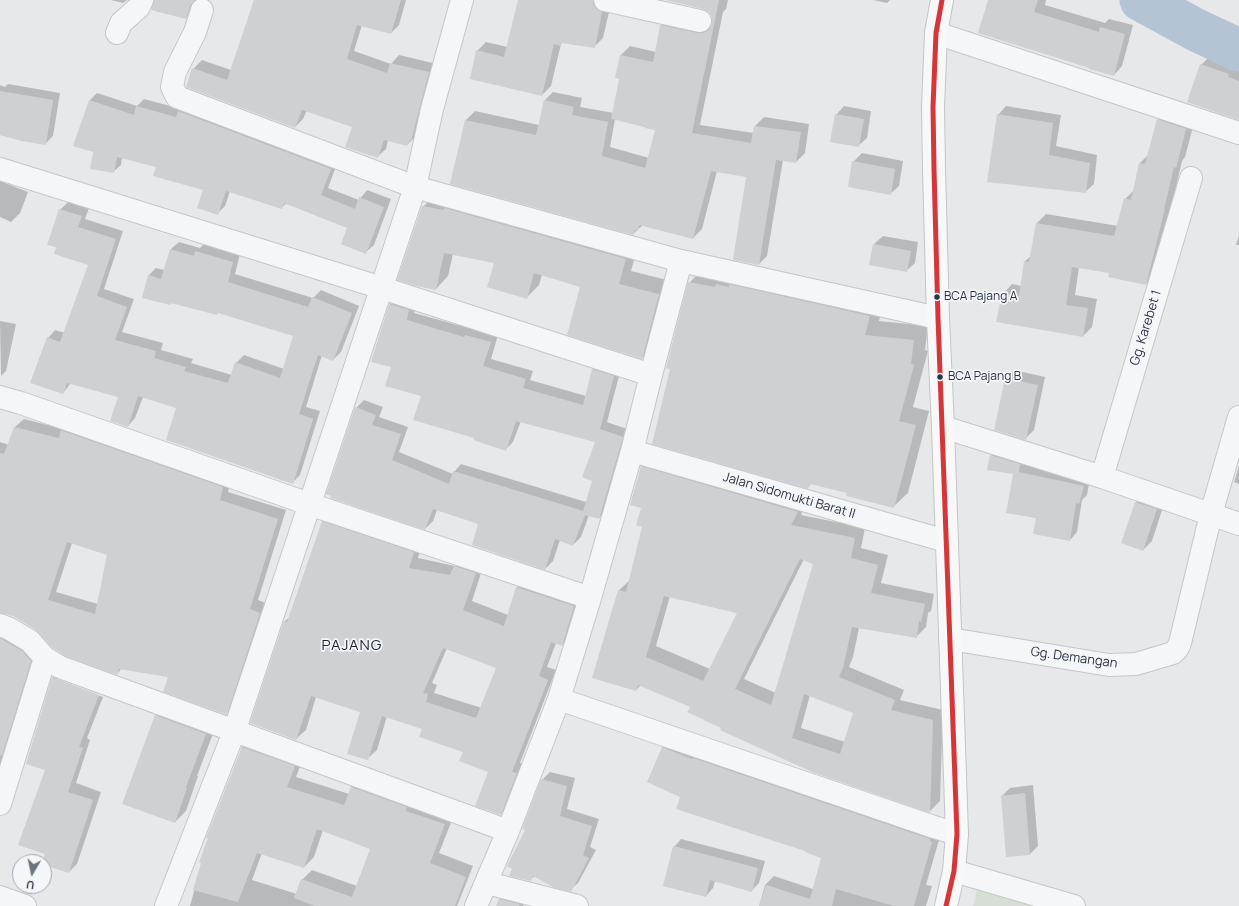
<!DOCTYPE html>
<html>
<head>
<meta charset="utf-8">
<style>
	body { margin:0 }
	#map { position:relative; width:1239px; height:906px; overflow:hidden; background:#e6e8ea; font-family:Manrope,sans-serif }
	canvas { display:block }
	.north { position:absolute; left:12px; top:854px; width:40px; height:40px; box-sizing:border-box; background:#f4f6f9; border:1px solid #a4a8b1; border-radius:50%; rotate:189deg; font-size:11px; font-weight:700; line-height:16px; text-align:center; color:#2b3445 }
	.north::after { content:''; display:block; margin:auto; width:14px; height:18px; background:#6c737f; clip-path:polygon(50% 0,100% 100%,50% 72%,0 100%) }
</style>
</head>
<body>
<div id="map">
<canvas width="1239" height="906"></canvas>
<div class="north">U</div>
</div>
<script>
const g = document.querySelector('canvas').getContext('2d');
g.lineJoin = 'round';
function paint(path, color) { g.fillStyle = color; g.fill(path, 'evenodd'); }
const toPath = rows => new Path2D(rows.map(r => 'M' + r).join(''));
function strokePath(path, color, width, dash) { g.strokeStyle = color; g.lineWidth = width; g.lineCap = dash ? 'butt' : 'round'; g.setLineDash(dash || []); g.stroke(path); }
function label(font, color, halo, rows, align = 'center') {
  g.font = font + ' Manrope,sans-serif'; g.lineWidth = 3.5; g.setLineDash([]); g.textBaseline = 'middle'; g.strokeStyle = halo; g.fillStyle = color; for (const [text, x, y, turn = 0] of rows) {
    g.save(); g.translate(x, y); g.rotate((+turn || 0) * Math.PI / 180); g.textAlign = isNaN(turn) ? turn : align; if (halo) g.strokeText(text, 0, 0); g.fillText(text, 0, 0); g.restore();
  }
}
paint(toPath([
	[978,886,1041,906,973,906]
]), '#d6ded6');
paint(toPath([
	[111,0,127,0,123,3],
	[155,0,197,0,194,10,186,18],
	[255,0,406,0,399,25,391,33,362,25,354,51,391,64,399,55,437,64,415,137,407,145,388,140,386,149,377,157,353,126,307,110,303,119,295,127,193,69,202,60,231,70],
	[519,0,605,0,611,3,603,38,594,47,563,42,561,44,551,86,542,95,477,51,486,42,508,47],
	[668,0,728,0,726,9,723,12,700,125,754,133,755,126,764,117,809,124,805,153,796,162,783,160,767,256,759,264,747,176,717,171,702,229,693,238,643,225,633,234,451,183,466,120,475,111,539,125,545,100,553,92,582,98,580,107,614,113,620,78,616,78,621,55,630,46,656,52,661,26,670,17,707,25,713,25,713,17,709,11,703,8],
	[615,119,656,130,649,158,610,147],
	[873,0,890,0,887,3],
	[989,0,1046,0,1045,5,1105,23,1109,19,1133,25,1122,66,1114,75],
	[1209,57,1236,66,1235,69,1239,70,1239,119,1201,65],
	[8,84,60,93,53,136,46,143,0,135,0,85,5,87],
	[97,93,137,106,144,99,181,109,338,161,328,188,359,200,367,190,391,199,374,245,366,252,348,228,287,203,281,208,230,191,225,206,217,214,204,189,157,166,122,158,121,165,113,172,94,152,90,100],
	[844,106,871,111,867,138,858,146,836,115],
	[1006,106,1061,115,1056,146,1097,155,1094,184,1085,192,998,115],
	[1167,110,1195,119,1185,157,1182,161,1173,199,1174,200,1155,274,1146,284,1110,272,1079,267,1075,295,1097,299,1092,327,1083,336,1003,294,1012,284,1021,286,1025,261,1031,256,1037,223,1046,214,1118,226,1125,199,1134,190,1140,163,1148,155,1158,120],
	[862,153,903,161,899,186,890,194,853,162],
	[0,181,28,192,20,213,11,222,0,217],
	[435,194,638,246,631,271,671,281,654,345,642,358,581,286,542,275,539,285,526,298,496,263,453,254,448,276,436,289,423,207],
	[68,202,89,208,85,219,123,231,104,289,134,299,122,332,163,343,161,350,193,359,191,363,232,375,236,363,244,355,284,369,294,335,219,312,172,303,170,304,148,276,156,268,164,270,171,249,179,242,200,248,204,244,240,254,235,274,313,298,321,290,359,306,341,352,333,360,322,355,306,407,320,411,300,475,293,482,178,407,143,397,135,418,128,426,119,397,71,383,63,393,48,338,55,330,65,333,89,265,57,247,60,210],
	[1239,235,1239,245,1236,245],
	[883,236,918,242,915,263,906,271,874,244],
	[704,268,884,302,879,321,928,326,925,350,928,351,913,407,929,411,908,493,893,507,848,492,812,483,808,487,671,368,689,283],
	[398,296,417,302,414,313,472,329,474,327,498,335,491,359,533,371,530,380,586,396,593,369,600,362,621,368,607,422,630,430,607,510,599,518,589,515,581,537,573,545,560,540,553,561,545,569,480,523,437,510,433,521,425,529,356,408,364,400,383,407,379,417,408,427,399,452,453,474,454,472,461,464,586,502,594,480,596,442,521,421,513,442,505,450,475,437,422,395,392,366,373,361,390,304],
	[0,321,16,324,6,371,1,376],
	[1014,370,1045,377,1034,430,1025,439,1006,379],
	[24,419,64,429,231,479,228,492,286,510,258,600,268,604,235,705,226,714,170,677,122,668,117,674,37,630,0,601,0,442,9,445,15,427],
	[72,543,108,554,98,604,56,592],
	[998,448,1090,478,1087,495,1082,500,1077,532,1070,540,1015,473,991,455],
	[652,457,807,502,801,515,865,528,861,548,888,555,881,583,934,594,931,611,928,613,926,627,916,637,859,628,853,657,849,667,904,690,900,700,943,710,940,801,930,811,722,728,692,706,641,685,636,690,619,590,630,580,643,526,641,467],
	[804,559,814,563,776,693,744,679],
	[670,596,738,613,710,669,656,646],
	[810,695,854,713,845,742,801,728],
	[1239,466,1239,484,1234,482],
	[1144,494,1165,501,1152,541,1143,550,1123,543,1136,502],
	[332,513,422,543,418,558,455,566,464,557,484,564,472,601,508,615,517,587,527,578,583,597,571,636,562,645,556,643,547,667,556,670,520,763,526,764,510,804,501,814,489,772,465,751,423,729,387,716,377,750,367,759,361,712,316,697,306,730,296,739,251,723,285,621,290,617,323,522],
	[447,648,497,668,482,708,434,693,437,685,432,683],
	[0,637,40,651,0,781],
	[61,669,107,686,103,695,57,678,57,680,103,697,87,738,90,740,76,783,101,792,77,864,69,872,44,864,43,862,46,854,46,770,53,677],
	[167,704,217,723,197,776,198,776,186,811,175,822,156,716],
	[252,737,304,756,296,777,349,794,351,787,361,777,454,815,439,853,473,866,457,906,190,906,202,862,242,747],
	[323,830,371,848,357,886,312,870,302,880,297,894,252,880,262,853,304,867,314,857],
	[671,739,941,833,926,885,932,886,926,906,759,906,765,885,774,876,813,889,822,857,681,796,662,748],
	[550,772,575,778,567,809,599,819,590,847,596,850,578,883,570,890,535,876,530,880,526,830,542,780],
	[1033,785,1038,846,1030,854,1007,856,1002,796,1010,788],
	[681,839,765,861,759,883,751,891,715,881,713,888,706,896,674,847],
	[508,891,528,896,523,906,497,906,500,899]
]), '#0003');
strokePath(toPath([
	[1141,0,1196,30,1239,50]
]), '#b4c4d5', 43);
paint(toPath([
	[154,0,195,0,190,6,186,19,151,10],
	[254,0,401,0,391,34,357,25,347,59,387,73,390,63,429,72,411,141,410,140,407,146,384,140,378,158,345,147,352,127,302,110,295,128,186,87,192,68,227,80],
	[518,0,593,0,593,4,596,9,602,12,595,48,561,43,560,46,554,44,542,96,470,79,476,50,504,57],
	[666,0,719,0,692,133,751,143,754,126,801,132,796,163,776,160,759,265,733,260,746,177,711,171,693,239,639,225,638,231,635,230,633,235,450,184,465,120,536,135,544,100,574,107,572,115,608,122,602,156,645,168,655,130,645,128,645,127,611,119,619,79,615,78,620,55,653,62,660,25,698,33,703,33,709,30,712,23,712,18,709,12,703,9],
	[988,0,1038,0,1034,12,1099,32,1100,27,1125,34,1114,76,1089,69,1089,68,978,33],
	[1200,64,1229,74,1228,77,1239,81,1239,120,1187,102],
	[0,91,53,100,46,145,21,141,0,135],
	[89,100,134,115,136,106,176,117,178,111,331,169,321,195,355,209,359,197,384,207,366,254,341,244,347,228,284,203,282,209,226,191,218,215,197,208,203,190,153,176,156,167,117,157,114,173,90,169,93,152,73,146],
	[835,114,864,119,859,147,830,142],
	[997,114,1053,123,1049,155,1090,163,1086,193,987,182],
	[1157,119,1186,129,1176,168,1174,167,1164,209,1165,209,1146,285,1108,277,1109,273,1072,267,1066,305,1088,308,1083,337,996,322,1002,293,1019,296,1024,261,1029,262,1036,223,1114,236,1124,198,1131,200,1139,163,1145,164],
	[852,161,895,169,891,195,848,187],
	[422,206,444,210,444,208,626,259,619,284,659,294,642,359,567,335,580,287,534,273,527,299,487,287,494,263,444,253,436,290,416,286,397,280],
	[59,209,82,216,78,227,116,239,97,296,127,307,115,340,156,351,154,358,186,367,184,371,228,383,235,362,280,378,293,336,218,313,217,315,171,303,170,305,142,298,148,275,161,279,170,249,194,256,195,251,233,262,228,282,308,307,312,297,352,313,333,361,318,355,299,414,313,419,293,484,166,440,176,408,138,396,128,427,110,421,118,397,67,383,63,394,30,383,47,337,60,342,88,265,54,254,56,247,47,245],
	[873,244,911,251,907,272,869,265],
	[688,282,715,287,716,284,729,287,729,284,870,316,865,335,914,340,911,364,914,365,899,421,916,425,894,508,846,496,847,493,810,484,808,489,652,444,670,369,666,368],
	[389,304,409,310,407,320,464,337,465,335,491,342,483,366,526,379,523,388,583,405,592,369,614,376,600,429,623,437,599,519,585,515,573,546,555,539,545,570,472,545,478,524,433,509,425,530,330,498,331,496,326,494,355,407,376,415,372,425,401,434,392,460,449,484,453,471,583,511,592,481,582,477,595,442,516,421,506,451,473,440,474,438,413,420,421,396,385,386,391,367,371,362],
	[1005,378,1038,385,1026,440,994,430],
	[14,427,59,438,61,430,63,431,223,487,220,500,278,519,250,609,260,613,227,715,163,692,168,677,119,669,117,675,65,656,53,648,36,630,13,616,0,613,0,453,4,454],
	[67,542,107,555,95,614,48,600],
	[990,455,1020,464,1019,472,1084,486,1079,504,1076,503,1070,541,1033,534,1036,518,1006,513,1013,474,987,470],
	[641,466,798,512,791,525,855,538,851,558,878,565,871,593,925,604,921,622,919,621,917,638,852,627,843,668,839,677,895,700,891,710,933,720,930,813,812,772,720,730,721,728,687,712,690,707,638,685,636,691,592,678,618,590,626,592,642,527,636,525,641,508,630,505],
	[800,559,813,564,771,705,735,689],
	[664,596,737,613,703,681,646,657],
	[804,694,853,713,840,754,792,738],
	[1135,502,1157,509,1143,551,1121,543],
	[322,521,414,552,409,568,450,575,454,566,476,573,463,610,504,626,516,587,574,606,562,646,551,642,539,676,548,680,512,772,517,773,501,815,475,806,488,772,459,761,463,752,419,737,422,729,382,716,368,760,347,754,360,712,311,696,296,740,250,723,284,621,287,622],
	[443,648,496,668,476,718,426,702,428,694,423,693],
	[0,638,22,651,31,661,2,756,0,755],
	[52,677,99,695,79,747,83,748,68,792,93,800,69,873,44,865,44,862,42,862,45,854,18,845,45,770,26,764],
	[155,715,206,734,186,787,187,788,175,823,122,804],
	[242,747,295,766,287,787,344,805,351,787,407,807,406,811,445,824,430,863,466,877,455,906,315,906,294,898,301,879,352,897,370,849,317,829,304,868,257,853,238,902,193,890,201,863,199,862,208,838,206,838],
	[662,747,692,759,693,758,930,839,930,841,932,842,914,906,894,906,836,889,832,906,759,906,766,885,810,899,821,858,805,852,805,851,676,809,680,797,647,782],
	[541,779,567,786,560,816,592,826,583,855,589,858,571,892,555,888,533,876,531,881,509,876,512,869,507,866,525,830,522,829],
	[1025,793,1030,855,1006,857,1001,796],
	[673,846,758,868,752,892,710,880,706,897,663,886],
	[499,899,520,904,519,906,496,906]
]), '#ced0d3');
const minor = toPath([
	[605,0,700,21],
	[202,10,195,32,175,72,172,87,177,97,415,187,681,261,938,318],
	[117,33,121,23,139,7,142,0],
	[936,33,1239,133],
	[0,169,382,288,651,375],
	[0,397,21,403,309,504,590,598],
	[943,427,1102,477,1239,524],
	[632,451,946,541],
	[1102,477,1191,178],
	[0,625,8,628,30,641,45,658,0,804],
	[950,639,1109,665,1136,664,1173,653,1177,649,1180,643,1211,514,1239,417],
	[45,658,60,667,508,831],
	[559,699,934,827,957,834],
	[954,871,1074,906],
	[487,883,577,906],
	[0,897,25,906],
	[166,906,234,732,415,187,432,109,462,0],
	[476,906,508,831,559,699,590,598,632,451,651,375,681,261]
]);
const major = toPath([
	[942,0,936,33,933,107,934,169,938,318,943,427,957,834,954,871,946,906]
]);
strokePath(minor, '#c4c6c8', 24);
strokePath(major, '#c2c5c8', 24);
strokePath(minor, '#f5f6f7', 22);
strokePath(major, '#f8f8f8', 22);
strokePath(toPath([
	[942,0,936,33,933,107,934,169,938,318,957,834,954,871,946,906]
]), '#d5363a', 5);
for (const [x, y, r, color] of [
	[937,297,3.5,"#2b3445"],
	[940,377,3.5,"#2b3445"]
]) { const dot = new Path2D(); dot.arc(x, y, r, 0, 2 * Math.PI); g.fillStyle = color; g.fill(dot); strokePath(dot, '#f4f6f9', 1.5); }
label('12px', '#2b3445', '#f4f6f9', [
	["BCA Pajang A",944,297],
	["BCA Pajang B",948,377]
], 'left');
label('13px', '#2b3445', '#f4f6f9', [
	["Gg. Karebet 1",1146,328,-73],
	["Jalan Sidomukti Barat II",789,496,16],
	["Gg. Demangan",1074,658,8]
]);
g.letterSpacing = '1px';
label('15px', '#1d2536', '#f4f6f9', [
	["PAJANG",352,646]
]);
g.letterSpacing = '0px';
</script>
</body>
</html>
